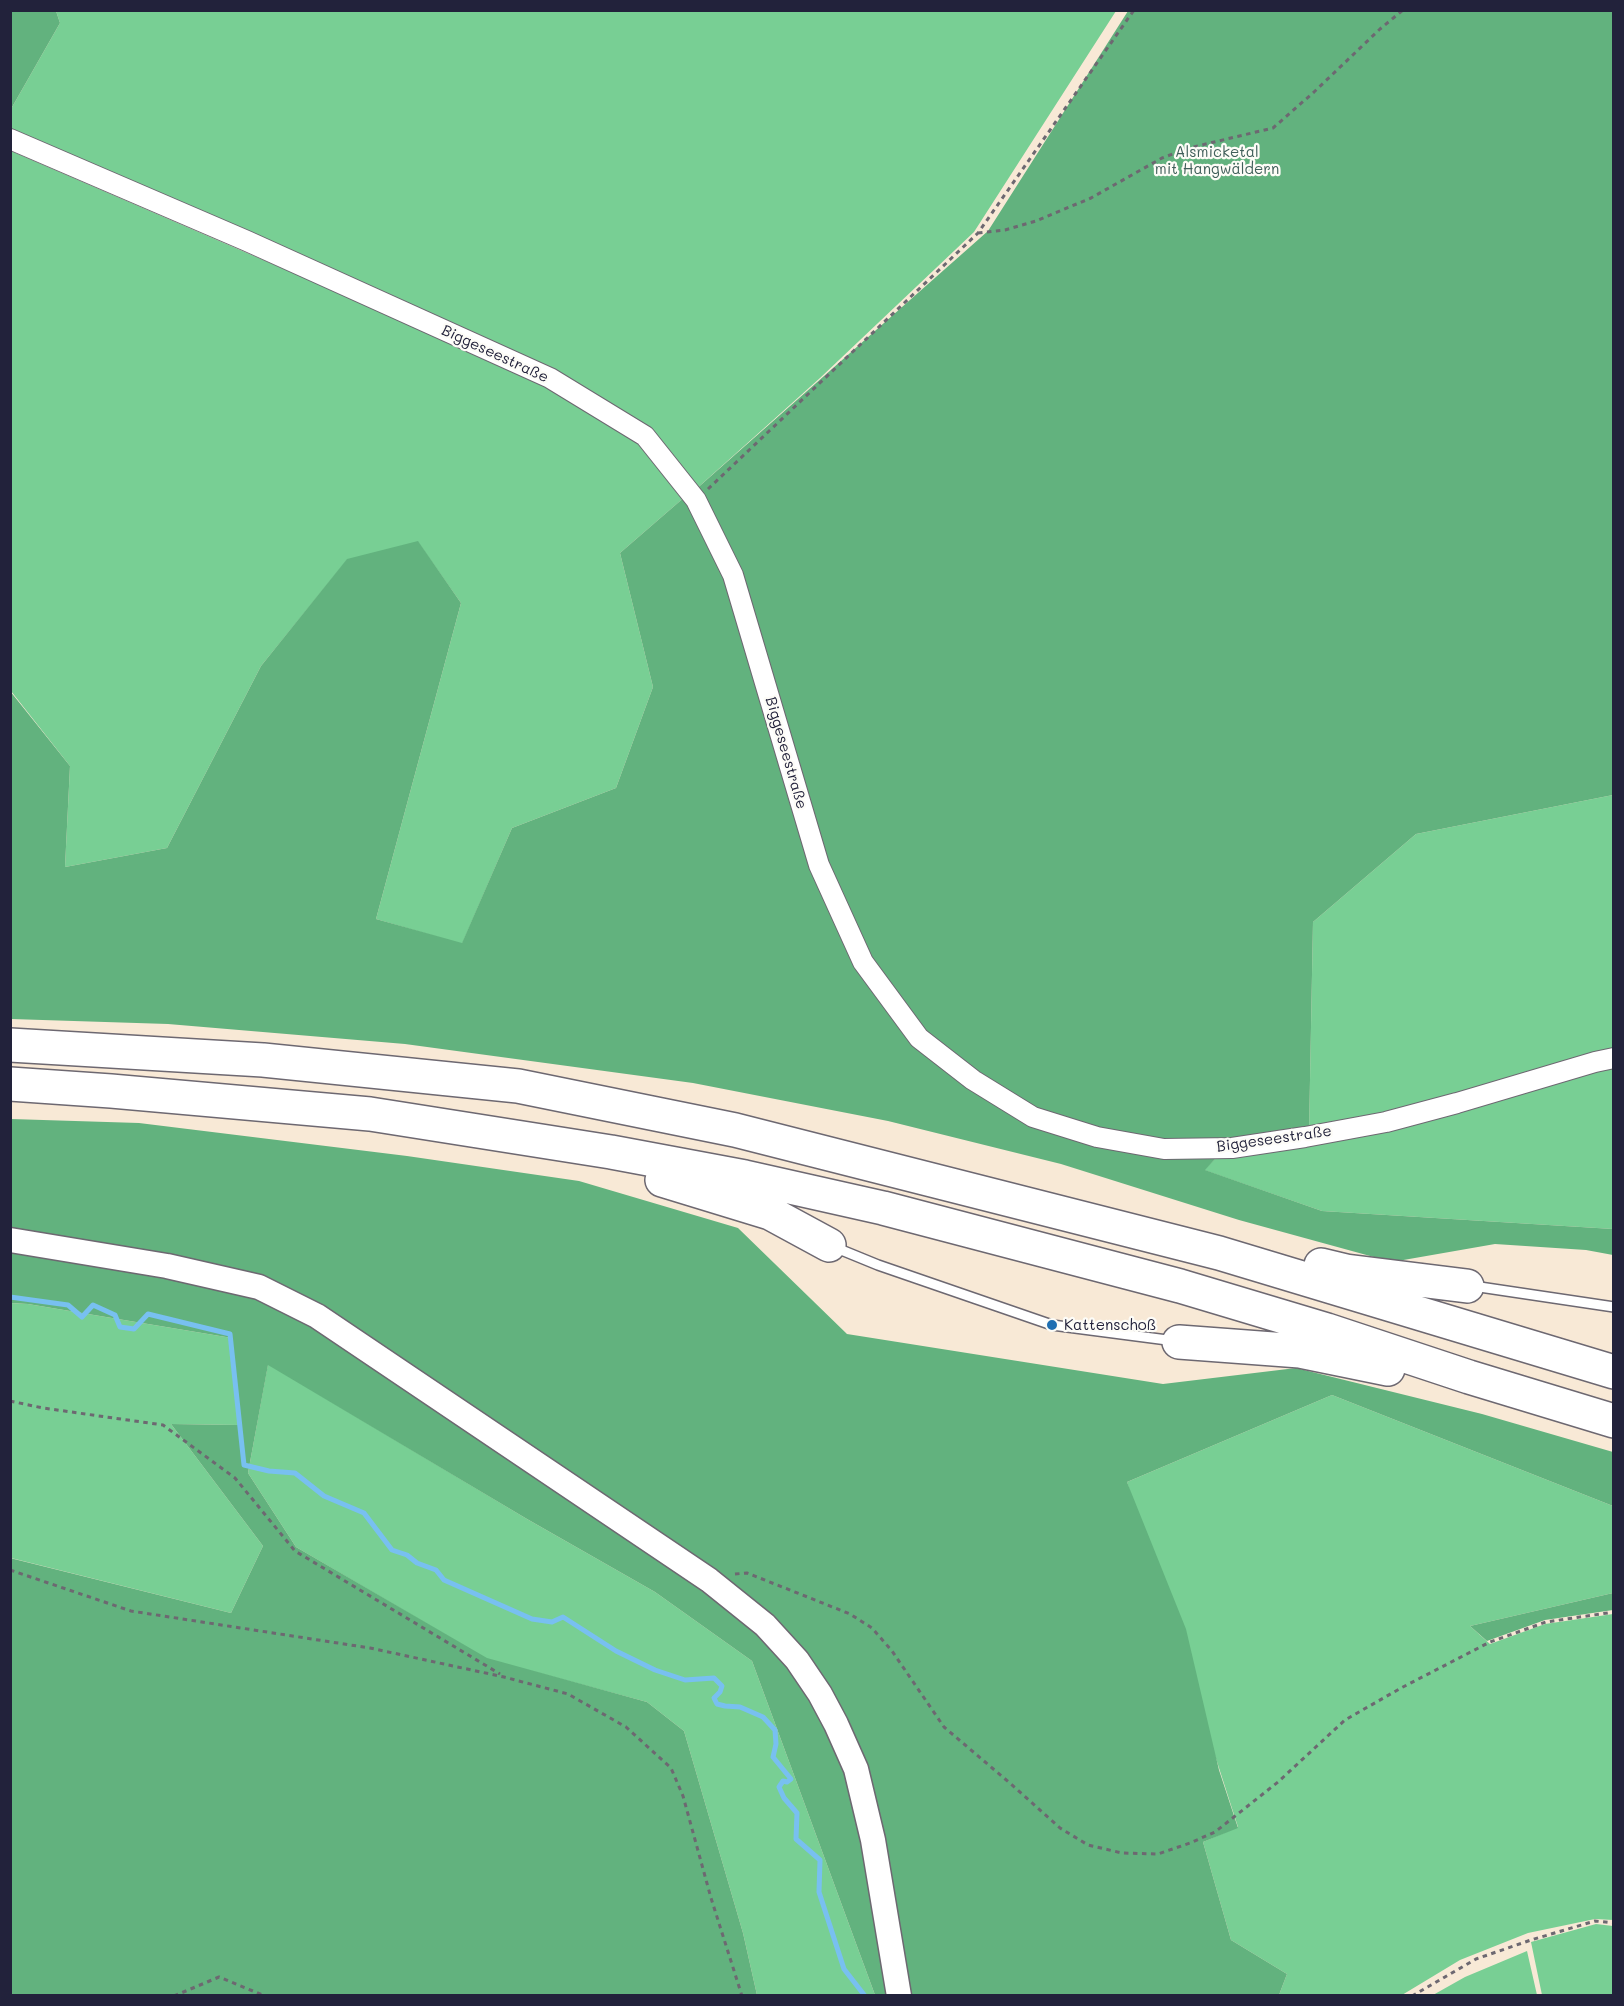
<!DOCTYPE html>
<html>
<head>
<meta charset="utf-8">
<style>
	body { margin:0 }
	#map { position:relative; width:1624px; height:2006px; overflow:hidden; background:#f8e9d6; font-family:Mali,sans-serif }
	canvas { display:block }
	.frame { position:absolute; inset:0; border:12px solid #22223b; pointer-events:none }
</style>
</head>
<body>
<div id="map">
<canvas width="1624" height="2006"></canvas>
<div class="frame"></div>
</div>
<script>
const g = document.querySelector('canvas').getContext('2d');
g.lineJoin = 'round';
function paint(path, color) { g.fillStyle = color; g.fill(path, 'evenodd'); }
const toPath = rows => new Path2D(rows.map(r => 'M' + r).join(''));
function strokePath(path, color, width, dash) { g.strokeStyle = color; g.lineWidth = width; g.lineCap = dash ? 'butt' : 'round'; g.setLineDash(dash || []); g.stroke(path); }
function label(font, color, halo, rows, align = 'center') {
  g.font = font + ' Mali,sans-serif'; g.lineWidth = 4.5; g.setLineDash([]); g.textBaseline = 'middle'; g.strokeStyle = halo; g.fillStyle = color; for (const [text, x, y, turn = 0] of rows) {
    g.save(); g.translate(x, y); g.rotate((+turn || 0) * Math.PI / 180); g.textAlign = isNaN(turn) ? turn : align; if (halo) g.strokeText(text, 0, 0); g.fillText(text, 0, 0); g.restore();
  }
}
paint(toPath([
	[56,11,1116,11,974,232,820,378,694,491,648,433,11,131,11,109,60,23],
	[11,151,548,383,642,438,687,495,620,553,653,687,616,788,512,828,462,944,376,919,461,603,418,542,347,560,261,666,167,848,65,867,70,766,11,691],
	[1613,795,1613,1054,1309,1133,1313,922,1416,834],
	[1613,1062,1613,1229,1322,1211,1204,1170,1220,1154],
	[10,1303,28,1304,232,1338,239,1425,171,1424,263,1546,231,1613,11,1558],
	[268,1364,527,1519,655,1592,752,1661,875,1995,757,1995,743,1933,684,1731,647,1702,487,1659,296,1547,248,1473],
	[1332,1395,1613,1506,1613,1593,1470,1626,1490,1644,1545,1624,1613,1614,1613,1920,1595,1919,1528,1933,1460,1960,1402,1995,1279,1995,1287,1974,1231,1940,1203,1842,1238,1827,1127,1482],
	[1596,1924,1613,1926,1613,1995,1542,1995,1531,1942],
	[1527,1951,1537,1995,1433,1995,1465,1977]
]), '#78cf94');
paint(toPath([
	[11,10,56,11,60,23,11,109],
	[1128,11,1613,11,1613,795,1416,834,1313,922,1309,1133,1227,1146,1205,1170,1322,1211,1613,1229,1613,1255,1586,1250,1495,1244,1392,1262,1239,1220,1061,1164,888,1121,693,1083,405,1044,168,1024,11,1019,10,691,70,766,65,867,167,848,261,666,347,559,418,541,461,603,376,919,462,943,512,828,616,788,653,687,620,553,687,495,694,491,988,231],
	[11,1119,139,1123,407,1156,579,1181,738,1228,847,1334,1163,1384,1296,1368,1482,1414,1613,1452,1613,1506,1332,1395,1127,1482,1186,1629,1219,1770,1238,1828,1203,1842,1231,1940,1287,1974,1279,1995,875,1995,752,1661,655,1592,527,1519,268,1365,248,1473,296,1547,487,1658,647,1702,684,1731,743,1933,757,1995,11,1995,10,1558,231,1613,263,1546,171,1424,239,1425,232,1338,28,1304,11,1303],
	[1613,1593,1613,1610,1545,1620,1487,1641,1470,1626]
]), '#62b27e');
strokePath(toPath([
	[10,1297,68,1305,82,1317,93,1305,115,1315,120,1327,134,1329,148,1314,230,1334,244,1465,269,1471,295,1473,324,1496,364,1513,392,1550,407,1555,417,1563,436,1570,444,1580,532,1619,552,1622,563,1617,616,1651,655,1670,685,1680,714,1678,722,1686,720,1692,714,1698,717,1704,725,1706,740,1707,763,1717,775,1730,776,1744,773,1757,791,1779,787,1782,783,1781,779,1787,784,1798,797,1813,796,1839,820,1860,819,1892,844,1969,865,1996]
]), '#78c0f0', 5);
const service = toPath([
	[834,1247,878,1265,1052,1325,1175,1341],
	[1473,1286,1614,1307]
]);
const minor = toPath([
	[10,139,247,241,550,378,645,436,696,500,733,575,819,865,863,962,919,1038,973,1080,1033,1117,1097,1137,1164,1149,1232,1148,1305,1137,1386,1122,1457,1103,1595,1062,1614,1058]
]);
const tertiary = toPath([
	[10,1240,167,1266,259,1287,317,1316,709,1580,765,1625,797,1660,820,1694,836,1724,856,1769,873,1840,899,1996]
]);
const motorway = toPath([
	[10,1045,263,1060,518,1086,735,1130,1219,1253,1614,1372],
	[10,1084,111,1091,370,1114,611,1152,745,1177,883,1208,1180,1286,1327,1330,1469,1377,1614,1421],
	[662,1180,770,1213,829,1245],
	[1321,1265,1346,1271,1467,1286],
	[1179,1342,1300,1351,1388,1369]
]);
strokePath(service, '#6d6871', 12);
strokePath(minor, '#6d6871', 22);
strokePath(tertiary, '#6d6871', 27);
strokePath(motorway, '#6d6871', 36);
strokePath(toPath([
	[978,233,1005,230,1036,221,1091,198,1162,158,1189,148,1273,128,1314,92,1380,29,1403,10],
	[708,489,978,233,1134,10],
	[10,1401,43,1408,163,1425,235,1478,295,1551,500,1674],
	[10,1570,131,1611,370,1648,504,1677,568,1694,626,1727,671,1768,683,1796,711,1898,742,1996],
	[735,1574,747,1573,800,1594,850,1614,872,1628,892,1651,944,1727,1011,1784,1060,1828,1088,1845,1122,1853,1158,1854,1190,1843,1215,1832,1278,1782,1345,1720,1401,1688,1490,1642,1546,1622,1614,1612],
	[174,1996,219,1977,265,1996],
	[1412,1996,1476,1959,1531,1940,1595,1921,1614,1923]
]), '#6d6871', 3, [4.5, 4.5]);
strokePath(service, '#fff', 9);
strokePath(minor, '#fff', 20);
strokePath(tertiary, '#fff', 24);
strokePath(motorway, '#fff', 33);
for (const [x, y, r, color] of [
	[1052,1325,6,"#1f6fb2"]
]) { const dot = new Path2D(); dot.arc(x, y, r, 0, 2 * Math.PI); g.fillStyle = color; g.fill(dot); strokePath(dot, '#fdfcf7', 2); }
label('15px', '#405f5a', '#fdfcf7', [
	["Alsmicketal",1217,152],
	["mit Hangwäldern",1217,169]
]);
label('15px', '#22223b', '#fdfcf7', [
	["Biggeseestraße",495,354,25],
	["Biggeseestraße",786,753,74],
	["Biggeseestraße",1274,1139,-8]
]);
label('15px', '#22223b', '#fdfcf7', [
	["Kattenschoß",1064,1325]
], 'left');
</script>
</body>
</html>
